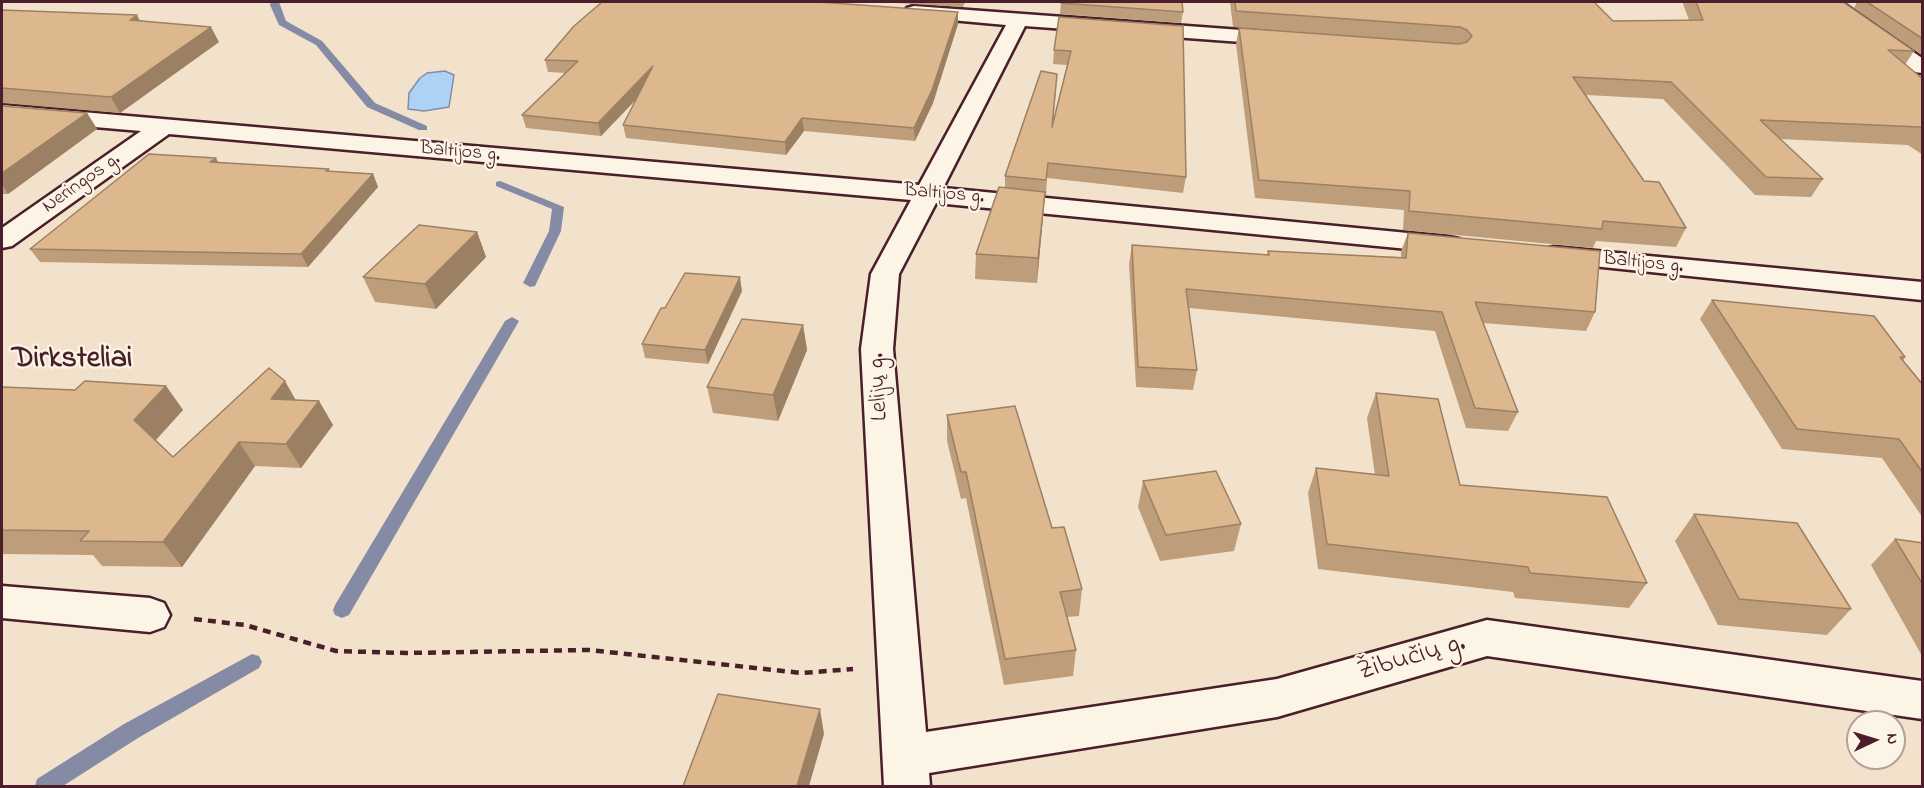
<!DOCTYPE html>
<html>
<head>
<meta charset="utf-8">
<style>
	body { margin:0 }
	#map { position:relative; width:1924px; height:788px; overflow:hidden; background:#f3e2cb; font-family:"Indie Flower",sans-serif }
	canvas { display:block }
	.frame { position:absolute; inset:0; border:3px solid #4a1f2b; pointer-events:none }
	.north { position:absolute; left:1846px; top:710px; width:60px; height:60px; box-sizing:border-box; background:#fcf5e5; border:2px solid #b59f9b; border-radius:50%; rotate:86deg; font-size:16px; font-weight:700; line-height:24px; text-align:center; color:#4a1f2b }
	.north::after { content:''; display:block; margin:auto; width:21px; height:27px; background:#4a1f2b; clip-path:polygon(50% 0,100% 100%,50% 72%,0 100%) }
</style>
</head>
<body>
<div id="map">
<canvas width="1924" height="788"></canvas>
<div class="frame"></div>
<div class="north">N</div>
</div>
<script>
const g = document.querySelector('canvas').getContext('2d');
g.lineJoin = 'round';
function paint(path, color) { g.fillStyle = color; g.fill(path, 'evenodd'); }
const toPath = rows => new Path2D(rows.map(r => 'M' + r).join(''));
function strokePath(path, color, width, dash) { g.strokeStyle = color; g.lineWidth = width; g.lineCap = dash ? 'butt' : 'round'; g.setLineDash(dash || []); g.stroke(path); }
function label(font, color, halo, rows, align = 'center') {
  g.font = font + ' "Indie Flower",sans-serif'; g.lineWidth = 4.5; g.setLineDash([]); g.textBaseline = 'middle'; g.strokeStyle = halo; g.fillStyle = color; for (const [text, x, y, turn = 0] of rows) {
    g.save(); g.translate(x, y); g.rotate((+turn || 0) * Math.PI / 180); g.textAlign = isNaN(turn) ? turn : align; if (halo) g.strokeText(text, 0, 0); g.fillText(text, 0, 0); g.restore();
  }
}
const water = toPath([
	[445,71,454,75,449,107,424,111,408,109,409,93,420,78,427,73,445,71]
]);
paint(water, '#acd3f6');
strokePath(water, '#858ba5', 1.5);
paint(toPath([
	[271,2,279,2,286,21,322,41,375,103,427,126,427,130,419,130,367,107,316,45,279,25,270,5,271,2],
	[500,181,564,207,561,231,535,286,530,287,523,283,549,231,552,209,496,186,496,182,500,181],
	[512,317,519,321,349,615,342,618,335,615,333,610,335,605,505,321,512,317],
	[252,654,259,656,262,662,259,668,138,738,63,786,35,786,37,779,124,724,252,654]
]), '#858ba5');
const minor = toPath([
	[1820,2,1841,2,1922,58,1922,73,1914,72,1822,6,1820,2],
	[914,6,1282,33,1289,35,1292,39,1289,43,1282,45,1025,26,943,188,1449,237,1459,239,1463,245,1459,251,1449,253,936,203,899,274,893,349,926,732,1277,679,1487,620,1922,681,1922,719,1487,656,1277,717,929,773,930,786,884,786,861,349,871,274,911,200,169,134,12,246,2,248,2,228,141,131,2,119,2,105,919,185,1006,25,907,16,904,12,907,8,914,6],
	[1554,247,1922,282,1922,300,1544,261,1540,255,1544,249,1554,247],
	[2,586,150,598,164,603,170,615,164,627,150,632,2,618,2,586]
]);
strokePath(minor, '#4a1f2b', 5);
strokePath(toPath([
	[194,619,245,625,336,651,406,653,589,650,802,673,853,669]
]), '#4a1f2b', 4.5, [8, 6]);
paint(minor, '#fcf5e5');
paint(toPath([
	[878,2,965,2,963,7],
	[1061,2,1183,12,1181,23,1060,14],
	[1230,2,1594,2,1613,21,1689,20,1683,4,1684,2,1843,2,1914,51,1905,65,1923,79,1923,155,1908,145,1780,139,1823,179,1811,197,1755,195,1663,99,1586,95,1644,181,1686,228,1676,247,1596,241,1593,248,1403,230,1404,210,1255,198,1236,44,1239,28,1315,33,1233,27],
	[1857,2,1923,2,1923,56,1854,8],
	[2,10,140,20,219,42,120,113,2,103],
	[958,12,958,24,933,103,915,141,804,131,786,155,626,138,623,125,637,99,601,136,526,128,522,115,566,73,548,72,545,60],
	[1059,17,1186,177,1183,193,1047,178,1046,196,1045,196,1037,283,975,279,976,254,1005,188,1005,176,1056,89,1053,123,1067,65,1053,64,1054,50],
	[2,106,87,113,97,129,8,194,2,194],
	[218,163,329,169,330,172,373,174,378,187,308,267,40,262,30,249],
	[477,232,486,257,436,309,375,302,363,277],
	[1408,233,1595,312,1586,331,1483,323,1518,412,1508,431,1466,428,1435,331,1189,308,1197,370,1193,390,1136,387,1129,264,1132,245,1267,255,1268,251,1401,257,1401,251],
	[742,291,708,364,645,358,642,344,665,308],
	[1712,300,1905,357,1903,361,1923,385,1923,518,1882,458,1782,449,1700,319],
	[803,325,807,350,778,421,713,413,707,387],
	[166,386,183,410,156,440,173,457,295,400,319,401,333,425,301,468,255,466,182,567,102,566,93,555,2,554,2,387,75,390],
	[1376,393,1460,485,1647,583,1629,608,1515,598,1513,592,1318,569,1308,493,1316,468,1375,475,1367,418],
	[947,415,1052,528,1082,589,1079,616,1067,617,1076,650,1073,676,1004,685,966,498,961,499,947,441],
	[1143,481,1241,524,1234,551,1160,561,1138,507],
	[1694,514,1851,609,1827,635,1718,625,1675,541],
	[1895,539,1923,543,1923,654,1921,654,1871,565]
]), '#be9d7a');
paint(toPath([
	[958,12,958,24,933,103,915,141,914,128],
	[137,15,145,31,130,20],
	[211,27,219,42,120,113,111,97],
	[653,66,655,79,601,136,598,123],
	[87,113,97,129,8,194,2,184,2,173],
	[802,118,804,131,786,155,785,142],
	[216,158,222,170,210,162],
	[373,174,378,187,308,267,301,254],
	[1045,192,1043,216,1037,283,1038,258],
	[477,232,486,257,436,309,425,284],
	[740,277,742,291,708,364,705,350],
	[803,325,807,350,778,421,773,395],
	[285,381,299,406,271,399],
	[166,386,183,410,152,444,134,420],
	[319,401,333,425,301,468,286,444],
	[239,442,255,466,182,567,163,542],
	[820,709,824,734,809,786,797,786]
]), '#9b8063');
const building = toPath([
	[602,2,819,2,958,12,932,90,914,128,802,118,785,142,623,125,653,66,598,123,522,115,578,61,545,60,574,26,602,2],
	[1061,2,1182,2,1183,12,1061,3,1061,2],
	[1235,2,1594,2,1613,21,1703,20,1696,2,1843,2,1914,51,1888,50,1923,79,1923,129,1920,127,1760,120,1823,179,1766,177,1671,82,1573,77,1644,181,1659,182,1686,228,1603,221,1602,229,1409,211,1410,191,1259,180,1239,28,1459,44,1467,42,1472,36,1467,30,1460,27,1236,11,1235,2],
	[1867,2,1923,2,1923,39,1867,2],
	[2,10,137,15,130,20,211,27,111,97,2,88,2,10],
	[1059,17,1183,26,1186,177,1048,163,1046,180,1005,176,1041,71,1057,74,1052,127,1071,51,1054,50,1059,17],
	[2,106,87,113,2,173,2,106],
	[149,154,216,158,210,162,329,169,326,171,373,174,301,254,30,249,149,154],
	[999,187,1045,192,1038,258,976,254,999,187],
	[419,225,477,232,425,284,363,277,419,225],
	[1408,233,1600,251,1595,312,1475,302,1518,412,1475,408,1442,312,1186,289,1197,370,1138,367,1132,245,1269,255,1268,251,1406,258,1408,233],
	[685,273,740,277,705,350,642,344,661,308,665,308,685,273],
	[1712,300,1874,316,1905,357,1900,357,1923,385,1923,473,1899,439,1797,429,1712,300],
	[742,319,803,325,773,395,707,387,742,319],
	[269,368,285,381,271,399,319,401,286,444,239,442,163,542,80,541,89,531,2,530,2,387,75,390,85,381,166,386,134,420,173,457,269,368],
	[1376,393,1438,399,1460,485,1607,497,1647,583,1530,573,1528,567,1327,544,1316,468,1389,476,1376,393],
	[1015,406,1052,528,1064,527,1082,589,1060,592,1076,650,1005,659,966,472,961,472,947,415,1015,406],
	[1216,471,1241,524,1166,535,1143,481,1216,471],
	[1694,514,1797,523,1851,609,1739,599,1694,514],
	[1895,539,1923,543,1923,585,1895,539],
	[718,694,820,709,797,786,683,786,718,694]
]);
paint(building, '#ddb78e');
strokePath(building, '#9b8063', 1.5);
label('20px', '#4a1f2b', '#fcf5e5', [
	["Baltijos g.",460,153,5],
	["Neringos g.",82,184,-35],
	["Baltijos g.",944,195,5],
	["Baltijos g.",1643,264,6]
]);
label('24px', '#4a1f2b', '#fcf5e5', [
	["Lelijų g.",880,387,-93]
]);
label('28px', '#4a1f2b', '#fcf5e5', [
	["Žibučių g.",1412,659,-16]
]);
label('bold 30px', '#4a1f2b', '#fcf5e5', [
	["Dirksteliai",72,361]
]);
</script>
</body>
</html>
